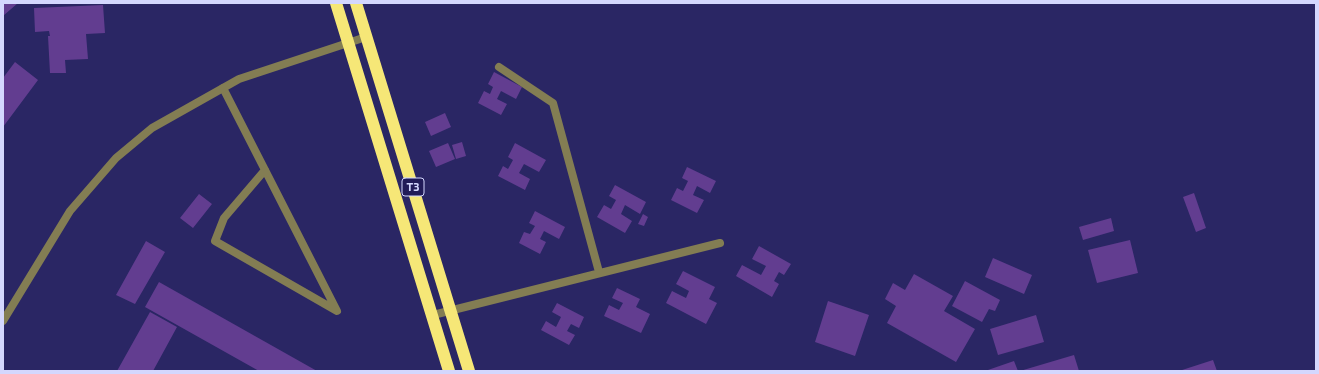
<!DOCTYPE html>
<html>
<head>
<meta charset="utf-8">
<style>
	body { margin:0 }
	#map { position:relative; width:1319px; height:374px; overflow:hidden; background:#2a2664; font-family:"Exo 2",sans-serif }
	canvas { display:block }
	.frame { position:absolute; inset:0; border:4px solid #d4d7fe; pointer-events:none }
</style>
</head>
<body>
<div id="map">
<canvas width="1319" height="374"></canvas>
<div class="frame"></div>
</div>
<script>
const g = document.querySelector('canvas').getContext('2d');
g.lineJoin = 'round';
function paint(path, color) { g.fillStyle = color; g.fill(path, 'evenodd'); }
const toPath = rows => new Path2D(rows.map(r => 'M' + r).join(''));
function strokePath(path, color, width, dash) { g.strokeStyle = color; g.lineWidth = width; g.lineCap = dash ? 'butt' : 'round'; g.setLineDash(dash || []); g.stroke(path); }
function label(font, color, halo, rows, align = 'center') {
  g.font = font + ' "Exo 2",sans-serif'; g.lineWidth = 3; g.setLineDash([]); g.textBaseline = 'middle'; g.strokeStyle = halo; g.fillStyle = color; for (const [text, x, y, turn = 0] of rows) {
    g.save(); g.translate(x, y); g.rotate((+turn || 0) * Math.PI / 180); g.textAlign = isNaN(turn) ? turn : align; if (halo) g.strokeText(text, 0, 0); g.fillText(text, 0, 0); g.restore();
  }
}
paint(toPath([
	[3,3,18,3,3,16],
	[103,5,105,33,86,34,88,59,65,60,66,73,50,73,48,36,50,36,49,31,35,32,34,8],
	[15,62,38,80,3,127,3,78],
	[494,72,522,87,516,99,501,91,497,99,507,104,501,115,478,103,484,91,490,94,493,87,488,84],
	[445,113,451,127,431,136,425,122],
	[462,142,466,156,456,159,452,145],
	[448,143,455,159,436,167,429,151],
	[515,143,546,160,539,172,524,164,519,173,530,179,525,190,498,176,503,166,508,169,513,160,508,157],
	[687,167,716,181,710,193,697,186,693,195,704,200,697,213,671,200,677,188,683,191,688,181,682,178],
	[615,185,646,202,640,214,625,205,621,214,632,221,625,233,597,217,604,205,611,209,616,200,609,196],
	[1194,193,1206,228,1196,232,1183,197],
	[199,194,212,204,193,228,180,218],
	[535,211,565,227,559,239,544,231,540,239,546,242,540,254,519,243,524,232,530,234,535,226,529,223],
	[643,214,648,217,644,226,638,224],
	[1111,218,1114,231,1083,240,1079,227],
	[1130,240,1138,273,1097,283,1088,250],
	[146,241,165,252,135,304,116,295],
	[759,246,791,264,784,275,779,272,774,281,779,284,772,297,736,276,742,265,761,275,766,266,752,259],
	[993,258,1032,275,1024,294,985,277],
	[683,271,715,287,709,299,717,303,706,324,666,303,672,291,686,298,689,291,676,284],
	[914,274,953,296,944,311,975,329,956,362,887,323,896,306,885,299,893,283,905,290],
	[965,281,1000,300,995,311,989,309,982,322,952,306],
	[159,282,317,371,259,371,145,307],
	[617,288,640,299,636,307,650,314,641,333,604,316,609,305,619,310,623,303,612,298],
	[828,301,869,315,855,356,815,342],
	[557,303,584,317,579,328,571,324,567,331,575,335,569,345,541,330,546,321,556,327,561,317,552,312],
	[150,312,177,327,153,371,117,371],
	[1036,315,1044,342,998,355,990,329],
	[1074,355,1079,371,1020,371],
	[1213,360,1217,371,1179,371],
	[1014,361,1018,371,985,371]
]), '#623d90');
strokePath(toPath([
	[223,88,265,170,337,311,215,241,224,218,265,170]
]), '#837d53', 8);
strokePath(toPath([
	[499,67,553,103,599,272],
	[433,315,720,243],
	[3,321,70,211,116,158,152,128,239,79,366,37]
]), '#837d53', 8);
strokePath(toPath([
	[336,3,449,371],
	[356,3,469,371]
]), '#f6e777', 12);
for (const [x, y, w] of [
	[413,187,22]
]) { const box = new Path2D(); box.roundRect(x - w / 2, y - 9, w, 18, 3); g.fillStyle = '#211b58'; g.fill(box); strokePath(box, '#d4d7fe', 1); }
label('bold 11px', '#d4d7fe', null, [
	["T3",413,187]
]);
</script>
</body>
</html>
